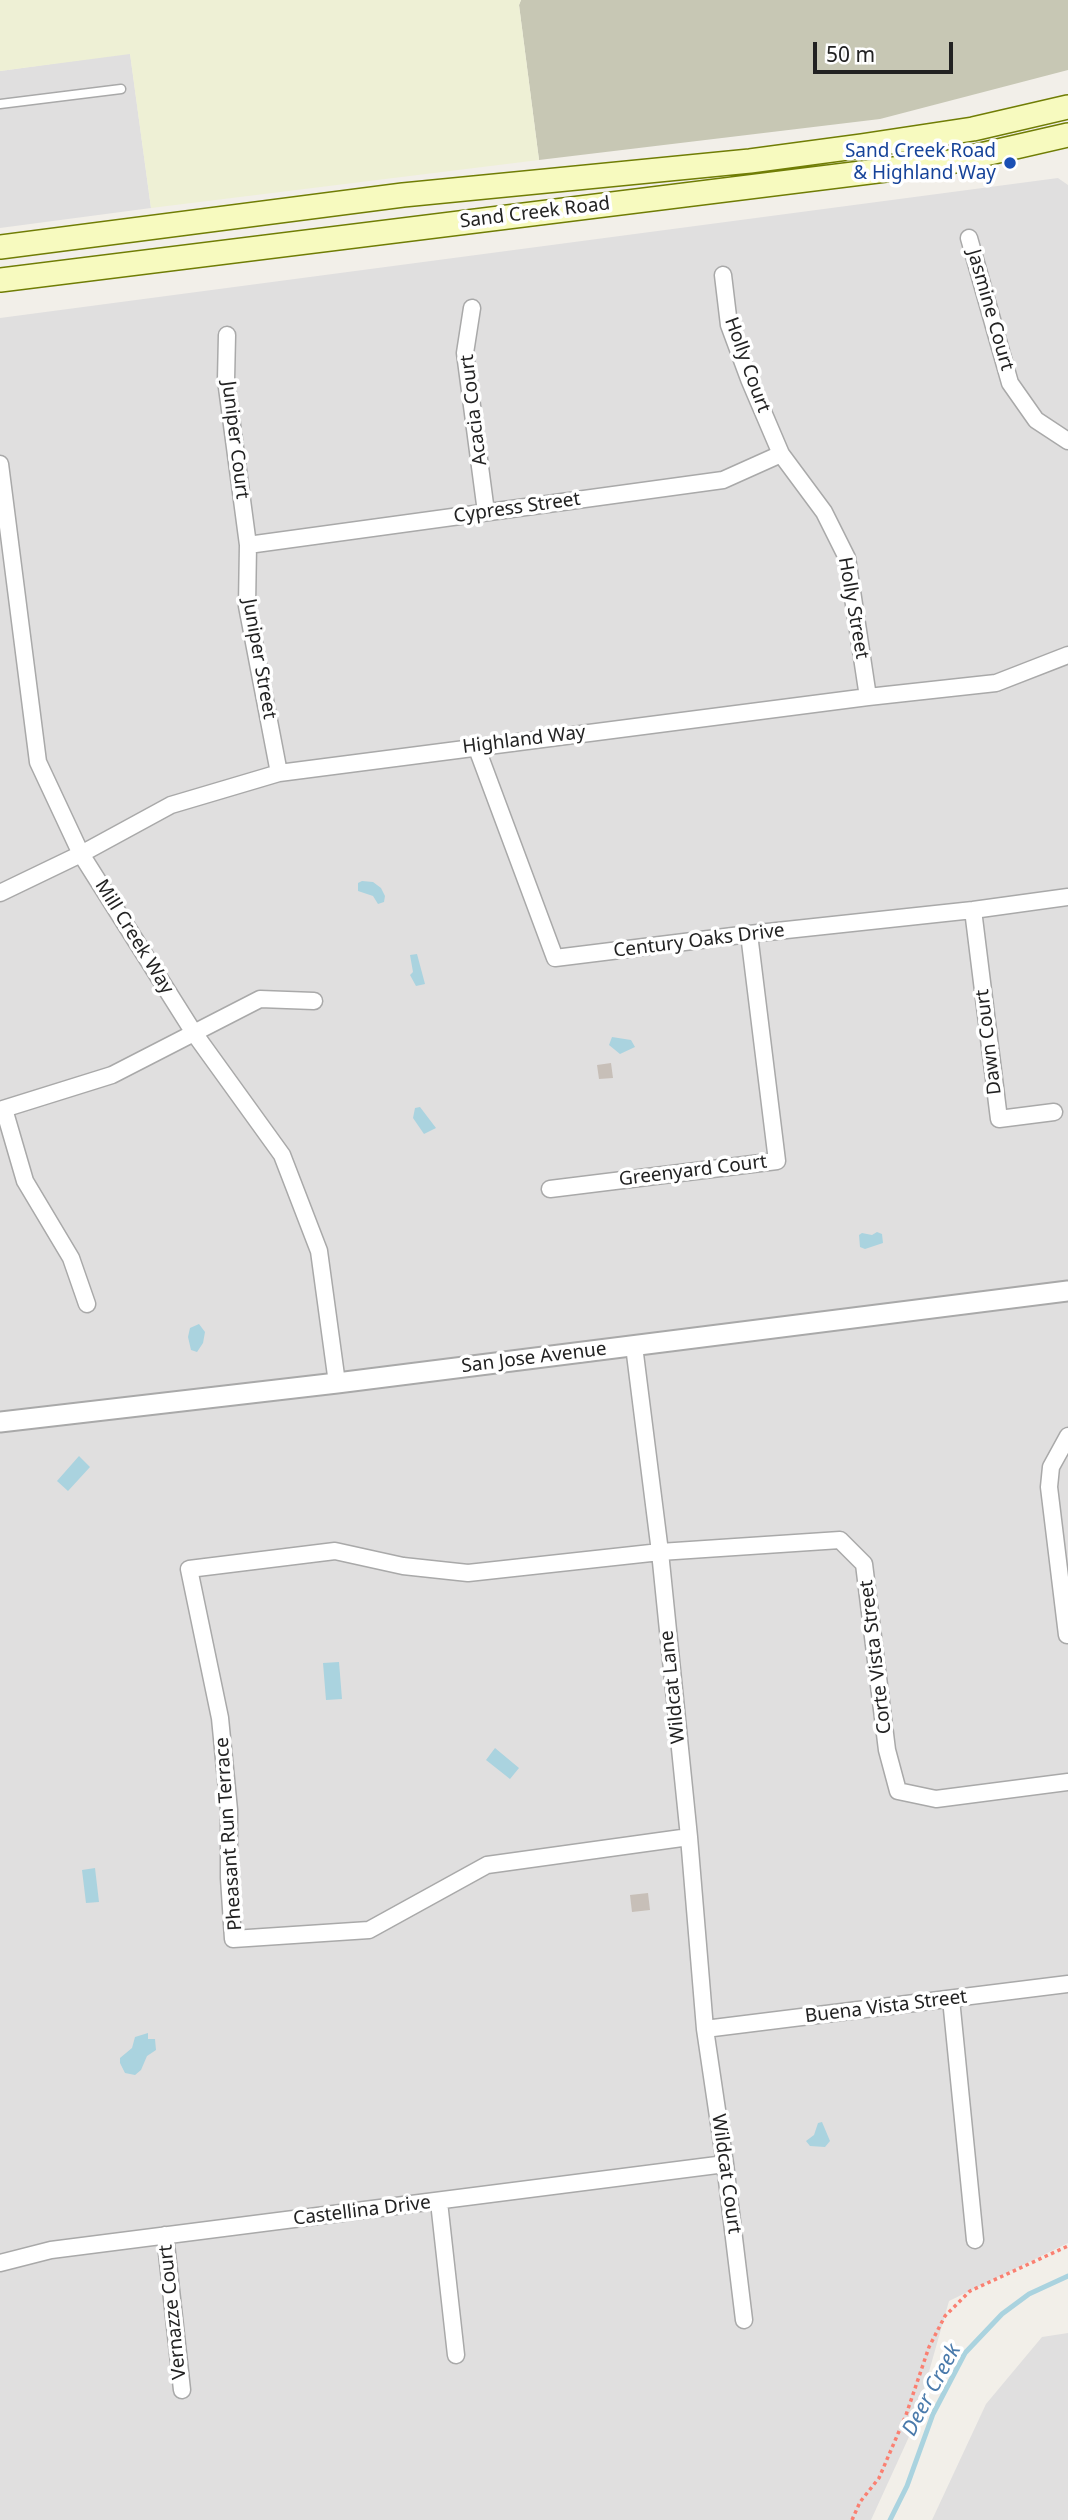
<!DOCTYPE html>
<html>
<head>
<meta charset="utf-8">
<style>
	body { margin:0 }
	#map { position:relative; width:1068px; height:2520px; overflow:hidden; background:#f2efe9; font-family:"Noto Sans",sans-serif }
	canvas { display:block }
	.scale { position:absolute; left:813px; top:42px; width:140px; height:32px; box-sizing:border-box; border:4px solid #222; border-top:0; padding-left:9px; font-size:21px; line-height:24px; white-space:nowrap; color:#222; -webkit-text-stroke:5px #fff; paint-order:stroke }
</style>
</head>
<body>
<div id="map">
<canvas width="1068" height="2520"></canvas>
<div class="scale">50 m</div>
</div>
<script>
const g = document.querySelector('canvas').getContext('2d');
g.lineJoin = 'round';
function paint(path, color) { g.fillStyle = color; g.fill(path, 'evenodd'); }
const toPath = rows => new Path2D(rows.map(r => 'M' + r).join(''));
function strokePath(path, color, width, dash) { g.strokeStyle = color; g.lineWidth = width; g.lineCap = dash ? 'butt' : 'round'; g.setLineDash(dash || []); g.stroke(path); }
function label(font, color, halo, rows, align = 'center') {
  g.font = font + ' "Noto Sans",sans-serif'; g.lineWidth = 7; g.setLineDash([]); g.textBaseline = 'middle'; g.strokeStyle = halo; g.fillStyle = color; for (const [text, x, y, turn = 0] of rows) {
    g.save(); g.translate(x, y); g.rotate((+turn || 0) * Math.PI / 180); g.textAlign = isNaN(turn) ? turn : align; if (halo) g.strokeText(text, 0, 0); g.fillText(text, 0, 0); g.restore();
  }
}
paint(toPath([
	[130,53,151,208,0,228,0,71],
	[1058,178,1068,185,1068,2243,949,2301,913,2428,871,2520,0,2520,0,318],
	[1068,2333,1068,2520,932,2520,986,2404,1042,2337]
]), '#e0dfdf');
paint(toPath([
	[521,0,1068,0,1068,70,880,119,539,160,519,5]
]), '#c7c7b4');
paint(toPath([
	[0,0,521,0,519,5,539,160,151,208,130,54,0,71]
]), '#eef0d5');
paint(toPath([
	[362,881,373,882,381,888,385,896,384,902,378,904,373,896,358,891,358,883],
	[417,954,425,984,416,986,410,975,413,972,410,955],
	[612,1037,631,1040,635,1047,620,1054,609,1045],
	[420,1107,436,1128,424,1134,413,1118,415,1108],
	[877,1232,882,1234,883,1243,865,1249,860,1247,859,1235,862,1233,872,1235],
	[199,1324,205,1332,203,1343,197,1352,191,1350,188,1337,190,1328],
	[79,1456,90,1467,68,1491,57,1481],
	[339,1662,342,1699,326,1700,323,1663],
	[495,1748,519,1768,510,1779,486,1760],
	[95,1868,99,1902,86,1903,82,1870],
	[148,2033,148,2039,155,2039,156,2050,147,2056,141,2070,135,2075,125,2073,120,2063,120,2058,132,2048,135,2037],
	[822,2122,830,2141,825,2147,810,2146,806,2141,814,2135,818,2123]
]), '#aad3df');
strokePath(toPath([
	[890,2520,907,2486,933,2414,965,2353,1002,2314,1029,2294,1068,2276]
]), '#aad3df', 5);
paint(toPath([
	[611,1063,613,1078,599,1079,597,1065],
	[648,1893,650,1910,632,1912,630,1895]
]), '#c7bfb8');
const service = toPath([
	[0,104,121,89]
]);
const minor = toPath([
	[969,238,1010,383,1036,420,1068,441],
	[723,275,729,325,749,379,781,454,824,512,847,558,868,697],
	[472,308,465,353,486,512],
	[227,335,226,380,248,545,247,606,279,773],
	[0,464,38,762,81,854,194,1033,282,1155,319,1251,337,1383],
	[248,545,723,480,781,454],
	[476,746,555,958,749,934,973,910,1068,897],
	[0,893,81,854,171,805,279,773,868,697,996,683,1068,655],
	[973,910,999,1119,1054,1112],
	[4,1109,25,1181,71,1258,87,1304],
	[0,1110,112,1075,260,999,314,1001],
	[550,1189,777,1161,749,934],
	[634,1346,660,1552,689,1837,705,2029,725,2164,744,2320],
	[1067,1635,1049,1487,1051,1467,1068,1436],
	[689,1837,487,1865,369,1930,233,1939,229,1878,229,1810,220,1718,189,1569,335,1551,403,1566,468,1573,660,1552,840,1540,864,1564,887,1750,898,1791,936,1799,1068,1782],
	[951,1999,975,2240],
	[705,2029,1068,1984],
	[439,2202,456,2355],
	[165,2235,182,2390],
	[0,2263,51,2250,725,2164]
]);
const tertiary = toPath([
	[0,1422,337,1383,1068,1291]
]);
const secondary = toPath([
	[0,247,403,195,750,161,862,146,973,129,1068,107],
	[0,280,950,162,1068,135]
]);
strokePath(service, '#a9a9a9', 11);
strokePath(minor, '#a9a9a9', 19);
strokePath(tertiary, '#a9a9a9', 23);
strokePath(secondary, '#707d05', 26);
strokePath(toPath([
	[852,2520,860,2502,879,2478,906,2415,929,2347,945,2316,970,2291,1068,2246]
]), '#fa8072', 3.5, [3.5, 3.5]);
strokePath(service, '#fff', 8);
strokePath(minor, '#fff', 16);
strokePath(tertiary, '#fff', 19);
strokePath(secondary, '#f7fabf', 23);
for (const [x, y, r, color] of [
	[1010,163,7,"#1a4fb4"]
]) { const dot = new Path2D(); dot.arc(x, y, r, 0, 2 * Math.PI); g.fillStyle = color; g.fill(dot); strokePath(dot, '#fff', 2.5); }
label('19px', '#164399', '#fff', [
	["Sand Creek Road",996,152],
	["& Highland Way",996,174]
], 'right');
label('19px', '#222', '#fff', [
	["Sand Creek Road",535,213,-7],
	["Jasmine Court",990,310,74],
	["Holly Court",747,365,70],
	["Acacia Court",474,410,-97],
	["Juniper Court",235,440,83],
	["Cypress Street",517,508,-8],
	["Holly Street",853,608,80],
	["Juniper Street",259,659,80],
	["Highland Way",524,740,-7],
	["Mill Creek Way",134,937,58],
	["Century Oaks Drive",699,941,-7],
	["Dawn Court",989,1042,-97],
	["Greenyard Court",693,1171,-7],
	["San Jose Avenue",534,1358,-7],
	["Corte Vista Street",876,1657,-97],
	["Wildcat Lane",673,1687,-96],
	["Pheasant Run Terrace",229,1834,-94],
	["Buena Vista Street",886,2007,-7],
	["Wildcat Court",726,2174,82],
	["Castellina Drive",362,2211,-7],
	["Vernazze Court",173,2312,-96]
]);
label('italic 21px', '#4a7aab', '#fff', [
	["Deer Creek",932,2390,-62]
]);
</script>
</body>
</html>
